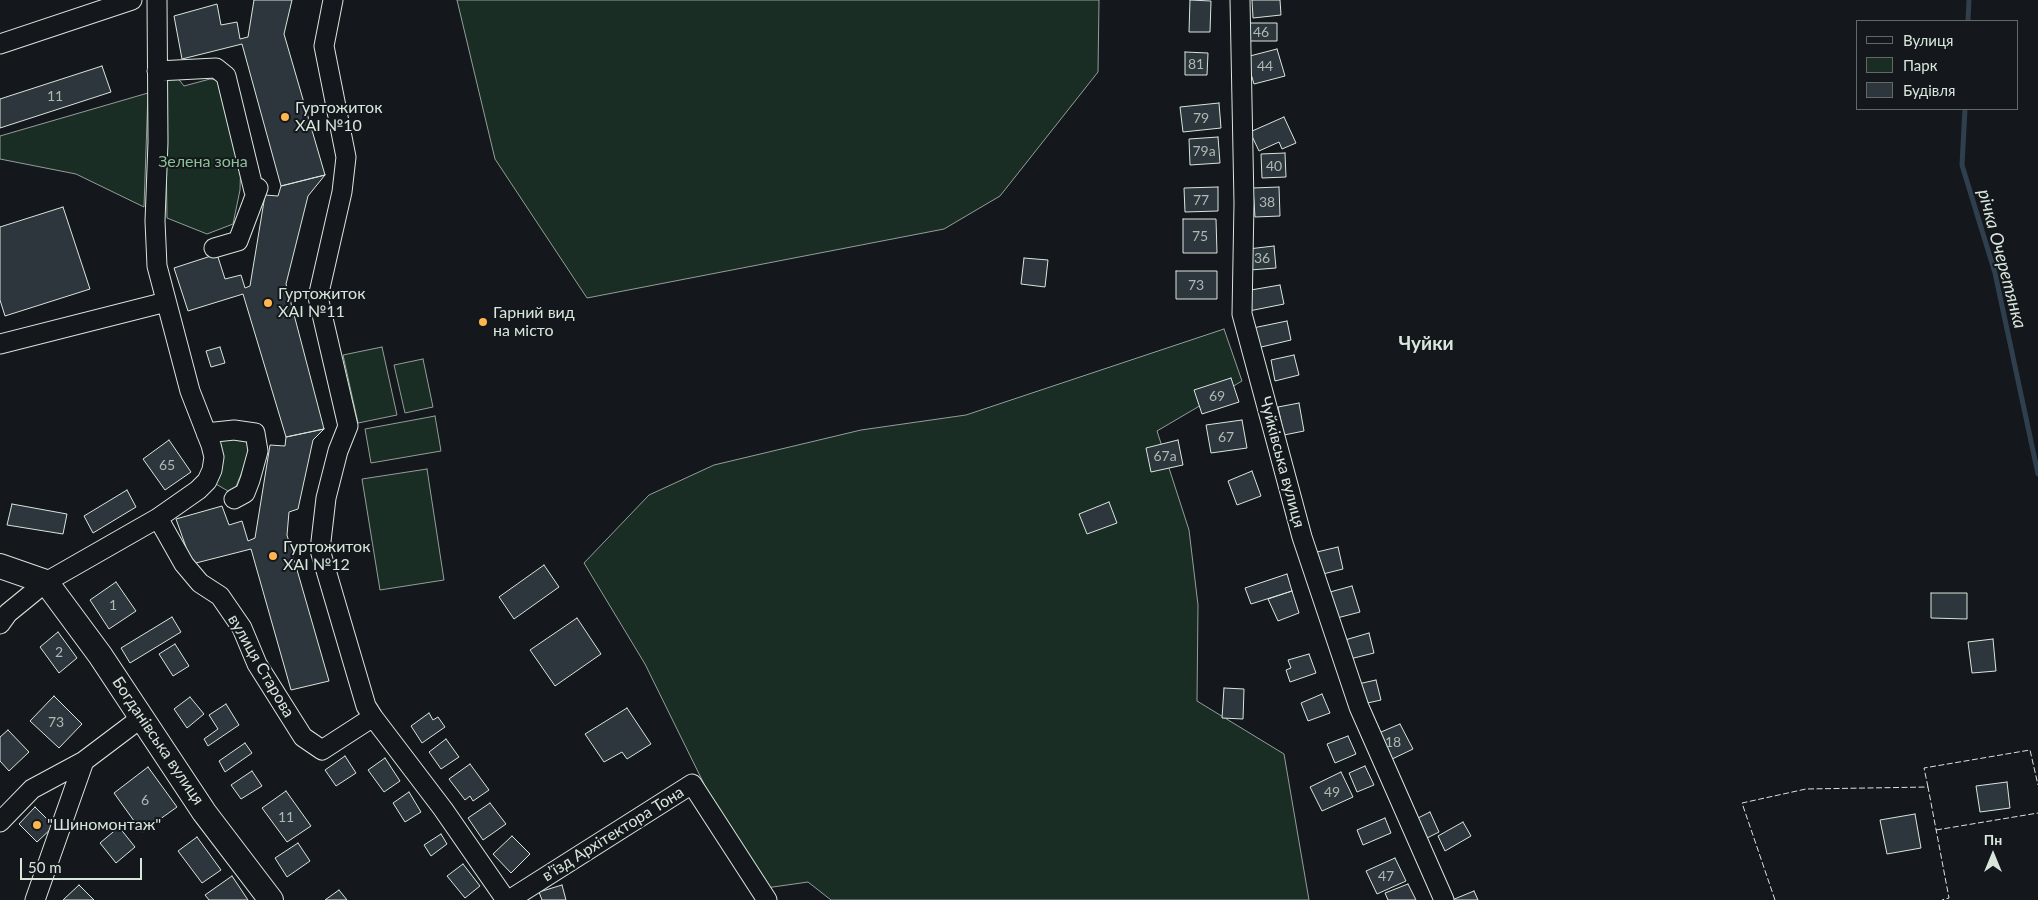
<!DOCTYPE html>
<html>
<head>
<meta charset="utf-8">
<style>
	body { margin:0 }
	#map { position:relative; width:2038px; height:900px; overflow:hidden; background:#14181c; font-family:Lato,sans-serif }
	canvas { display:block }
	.legend { position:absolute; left:1856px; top:20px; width:162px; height:90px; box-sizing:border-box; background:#14181c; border:1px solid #626a69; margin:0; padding:6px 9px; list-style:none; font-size:15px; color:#d8e6dc }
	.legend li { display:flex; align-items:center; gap:10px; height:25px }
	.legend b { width:25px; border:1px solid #626a69 }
	.north { position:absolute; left:1968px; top:830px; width:50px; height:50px; -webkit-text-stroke:4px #14181c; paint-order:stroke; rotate:0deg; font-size:14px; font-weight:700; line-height:20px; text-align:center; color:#d8e6dc }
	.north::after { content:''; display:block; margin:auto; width:18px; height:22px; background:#d8e6dc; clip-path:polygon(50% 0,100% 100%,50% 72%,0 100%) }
	.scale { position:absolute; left:20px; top:858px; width:122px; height:22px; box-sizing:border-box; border:2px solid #d8e6dc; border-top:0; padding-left:6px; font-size:15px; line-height:18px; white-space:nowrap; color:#d8e6dc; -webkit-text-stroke:4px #14181c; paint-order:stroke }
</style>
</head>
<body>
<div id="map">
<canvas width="2038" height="900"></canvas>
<ul class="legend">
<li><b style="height:6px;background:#14181c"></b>Вулиця</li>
<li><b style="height:14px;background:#1a2d24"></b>Парк</li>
<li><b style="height:14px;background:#2c363c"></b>Будівля</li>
</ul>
<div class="north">Пн</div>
<div class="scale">50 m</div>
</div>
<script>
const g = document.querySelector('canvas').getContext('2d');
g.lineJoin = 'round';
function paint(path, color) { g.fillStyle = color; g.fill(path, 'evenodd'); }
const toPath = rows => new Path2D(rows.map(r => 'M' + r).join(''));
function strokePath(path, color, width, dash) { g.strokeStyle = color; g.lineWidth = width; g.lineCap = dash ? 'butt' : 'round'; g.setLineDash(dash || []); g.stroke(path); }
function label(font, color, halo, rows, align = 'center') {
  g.font = font + ' Lato,sans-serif'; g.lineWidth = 4; g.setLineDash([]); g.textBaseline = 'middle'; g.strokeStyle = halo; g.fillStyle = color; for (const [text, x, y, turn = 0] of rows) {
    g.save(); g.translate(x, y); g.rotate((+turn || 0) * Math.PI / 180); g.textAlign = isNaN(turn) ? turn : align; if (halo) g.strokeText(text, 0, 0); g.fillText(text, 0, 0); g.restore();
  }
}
const green = toPath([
	[457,0,1099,0,1098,72,1000,196,944,229,587,298,495,159,457,0],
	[176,76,184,86,210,79,220,80,241,157,240,190,233,224,207,234,167,218,165,79,176,76],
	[148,93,144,207,76,174,0,159,0,136,148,93],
	[1224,329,1242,381,1157,431,1189,530,1198,605,1197,701,1284,754,1309,900,831,900,808,882,766,888,706,788,645,664,584,563,649,495,714,465,861,430,966,415,1224,329],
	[382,347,397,415,358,423,343,355,382,347],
	[423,359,433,407,405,413,394,365,423,359],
	[435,416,441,451,371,463,365,429,435,416],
	[219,435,250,439,246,462,233,494,216,484,219,435],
	[427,469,444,580,380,590,362,479,427,469]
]);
paint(green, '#1a2d24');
strokePath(green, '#939e99', 1);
strokePath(toPath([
	[1968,21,1969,0],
	[1965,109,1962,165,1995,273,2038,474]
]), '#2f3f4d', 5);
const building = toPath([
	[254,0,292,0,284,34,325,175,281,186,242,44,182,59,174,16,217,4,221,25,237,22,240,39,248,37,254,0],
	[1190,0,1211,1,1210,32,1189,32,1190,0],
	[1252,0,1280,0,1281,15,1253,18,1252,0],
	[1245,23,1277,23,1277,41,1245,41,1245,23],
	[1277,49,1285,76,1254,84,1246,57,1277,49],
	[1185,52,1208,53,1207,75,1185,75,1185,52],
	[102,66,111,92,0,128,0,99,102,66],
	[1219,103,1221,128,1183,132,1180,107,1219,103],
	[1284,117,1296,143,1282,149,1279,142,1259,151,1250,132,1284,117],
	[1218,137,1220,163,1190,165,1189,139,1218,137],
	[1285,153,1286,177,1262,178,1261,154,1285,153],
	[325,175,308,196,286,284,324,429,286,437,243,294,188,311,174,268,217,254,225,279,241,275,245,288,250,286,265,195,278,196,281,186,325,175],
	[1218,187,1218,211,1185,212,1184,188,1218,187],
	[1279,187,1280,216,1255,217,1253,188,1279,187],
	[63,207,90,289,5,316,0,300,0,227,63,207],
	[1183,219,1216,219,1217,253,1183,253,1183,219],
	[1274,246,1276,268,1250,270,1248,249,1274,246],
	[1024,258,1048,260,1045,287,1021,284,1024,258],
	[1176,271,1217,271,1217,299,1176,299,1176,271],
	[1280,285,1284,304,1249,311,1245,291,1280,285],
	[1287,321,1291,340,1257,348,1253,328,1287,321],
	[220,347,225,363,211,367,206,351,220,347],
	[1294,355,1299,375,1275,381,1271,360,1294,355],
	[1231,378,1239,402,1202,414,1194,390,1231,378],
	[1299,403,1304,431,1284,435,1278,407,1299,403],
	[1242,420,1247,448,1211,453,1206,425,1242,420],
	[324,429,313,440,298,509,289,512,287,535,329,681,291,690,251,549,192,564,176,519,222,506,229,525,242,521,248,541,255,538,270,445,285,446,286,437,324,429],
	[169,440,191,472,165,490,143,459,169,440],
	[1178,440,1183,465,1151,472,1146,448,1178,440],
	[1252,471,1261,496,1237,505,1228,481,1252,471],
	[127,490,136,507,93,533,84,516,127,490],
	[1109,502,1117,523,1087,534,1079,514,1109,502],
	[12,504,67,514,63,534,7,525,12,504],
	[1338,547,1343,569,1323,574,1317,552,1338,547],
	[544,565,559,587,514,619,499,597,544,565],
	[1287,574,1292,591,1251,604,1245,588,1287,574],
	[116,582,136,611,109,629,90,600,116,582],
	[1352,586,1360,612,1337,618,1330,592,1352,586],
	[1292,591,1299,613,1278,621,1268,599,1292,591],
	[1931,593,1967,593,1967,619,1931,618,1931,593],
	[172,617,181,632,130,663,121,648,172,617],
	[577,618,601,654,555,686,530,650,577,618],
	[58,632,77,658,59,673,40,647,58,632],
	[1369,633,1374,653,1350,659,1345,640,1369,633],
	[1993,639,1996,671,1972,673,1968,642,1993,639],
	[175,644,189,666,173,676,159,654,175,644],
	[1309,654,1316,673,1290,682,1286,670,1291,668,1288,660,1309,654],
	[1376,680,1381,700,1363,704,1358,684,1376,680],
	[1224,688,1244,689,1243,719,1222,718,1224,688],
	[1322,694,1330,713,1308,721,1301,703,1322,694],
	[54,696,82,724,59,748,30,721,54,696],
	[190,697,204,714,187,728,174,709,190,697],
	[226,704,239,725,208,746,204,739,218,729,209,715,226,704],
	[627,708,651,744,627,759,622,752,604,762,585,734,627,708],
	[429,713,433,720,438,717,445,727,422,743,411,726,429,713],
	[1400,724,1413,749,1388,761,1374,735,1400,724],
	[8,730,29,752,9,771,0,761,0,737,8,730],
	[1348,736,1356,754,1335,763,1327,744,1348,736],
	[446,739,459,757,441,769,429,752,446,739],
	[245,743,252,753,225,772,219,761,245,743],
	[345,756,356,773,336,786,325,770,345,756],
	[385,758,400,781,384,792,368,770,385,758],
	[470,764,489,790,473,801,470,796,465,800,449,779,470,764],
	[1365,766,1374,785,1357,792,1349,773,1365,766],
	[148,767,177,807,142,832,114,793,148,767],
	[252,771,262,786,241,799,231,785,252,771],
	[1341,772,1353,797,1322,811,1310,787,1341,772],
	[2007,782,2010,808,1980,812,1976,786,2007,782],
	[286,791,311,826,287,842,262,808,286,791],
	[409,792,421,812,405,822,393,803,409,792],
	[490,803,506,824,483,840,468,818,490,803],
	[35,807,54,826,37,842,19,824,35,807],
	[1430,812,1439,832,1423,840,1414,820,1430,812],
	[1915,814,1921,848,1887,854,1880,820,1915,814],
	[1385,818,1391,833,1363,845,1357,830,1385,818],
	[1463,822,1471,836,1445,851,1438,836,1463,822],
	[119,827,135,847,116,863,100,843,119,827],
	[441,834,447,844,431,856,424,845,441,834],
	[512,836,530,854,511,873,493,854,512,836],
	[197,837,221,870,202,883,178,851,197,837],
	[298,843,310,861,287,877,275,858,298,843],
	[1395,858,1406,881,1377,894,1366,871,1395,858],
	[463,864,480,886,465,898,447,876,463,864],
	[232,876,248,900,209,900,205,895,232,876],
	[1408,884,1416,900,1388,900,1385,893,1408,884],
	[79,885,94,900,63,900,79,885],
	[562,885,566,900,542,900,539,892,562,885],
	[339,890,347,900,325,900,339,890],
	[1474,891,1478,900,1452,900,1474,891]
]);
paint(building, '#2c363c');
strokePath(building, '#d8e6dc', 1);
const minor = toPath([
	[333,0,324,46,346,157,342,192,318,297,348,426,338,451,326,498,320,550,366,706,373,717],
	[1240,0,1244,203,1242,314,1302,537,1359,707,1444,900],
	[0,44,132,0],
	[157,71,216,68,226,76,254,191,258,188,238,241,214,248],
	[0,344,166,302],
	[206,433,234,430,255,433,258,451,250,480,245,493,234,499],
	[158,518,184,564,200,583,220,596,242,628,257,664,303,737,322,750,373,717,443,809,506,900],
	[0,624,8,613,46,582,158,518,198,490,207,481,212,470,214,457,211,445,190,391,157,266,155,221,158,142,157,0],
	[0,822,32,789,84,761,141,718],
	[35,900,84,761],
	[509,900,692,784,767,900]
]);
const major = toPath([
	[0,566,46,582,100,655,204,812,271,900]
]);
strokePath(minor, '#d8e6dc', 21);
strokePath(major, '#d8e6dc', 26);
strokePath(minor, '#14181c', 19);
strokePath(major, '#14181c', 24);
strokePath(toPath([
	[1928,787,1924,768,2030,750,2038,785],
	[1936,830,2038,813],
	[1775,900,1742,803,1806,789,1928,787,1949,898,1942,900]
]), '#d8e6dc', 1, [6, 2.5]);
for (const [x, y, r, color] of [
	[285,117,5,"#ffb74d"],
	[268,303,5,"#ffb74d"],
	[483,322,5,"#ffb74d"],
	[273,556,5,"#ffb74d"],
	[37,825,5,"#ffb74d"]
]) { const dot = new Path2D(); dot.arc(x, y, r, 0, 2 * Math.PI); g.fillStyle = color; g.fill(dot); strokePath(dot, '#14181c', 2); }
label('14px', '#adbab4', null, [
	["46",1261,32],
	["81",1196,64],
	["44",1265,66],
	["11",55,96],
	["79",1201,118],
	["79а",1204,151],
	["40",1274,166],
	["77",1201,200],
	["38",1267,202],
	["75",1200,236],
	["36",1262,258],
	["73",1196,285],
	["69",1217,396],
	["67",1226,437],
	["67а",1165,456],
	["65",167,465],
	["1",113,605],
	["2",59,652],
	["73",56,722],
	["18",1393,742],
	["49",1332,792],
	["6",145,800],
	["11",286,817],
	["47",1386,876]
]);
label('16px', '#d8e6dc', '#14181c', [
	["Гуртожиток",295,108],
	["ХАІ №10",295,126],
	["Гуртожиток",278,294],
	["ХАІ №11",278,312],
	["Гарний вид",493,313],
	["на місто",493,331],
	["Гуртожиток",283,547],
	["ХАІ №12",283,565],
	["\"Шиномонтаж\"",47,825]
], 'left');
label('16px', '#8ac095', '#14181c', [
	["Зелена зона",203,162]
]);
label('16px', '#d8e6dc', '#14181c', [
	["Чуйківська вулиця",1282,462,75],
	["вулиця Старова",261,666,60],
	["Богданівська вулиця",158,741,56],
	["в’їзд Архітектора Тона",613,834,-32]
]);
label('italic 18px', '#d8e6dc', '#14181c', [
	["річка Очеретянка",2002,259,75]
]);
label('bold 19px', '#d8e6dc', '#14181c', [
	["Чуйки",1426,344]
]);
</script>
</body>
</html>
